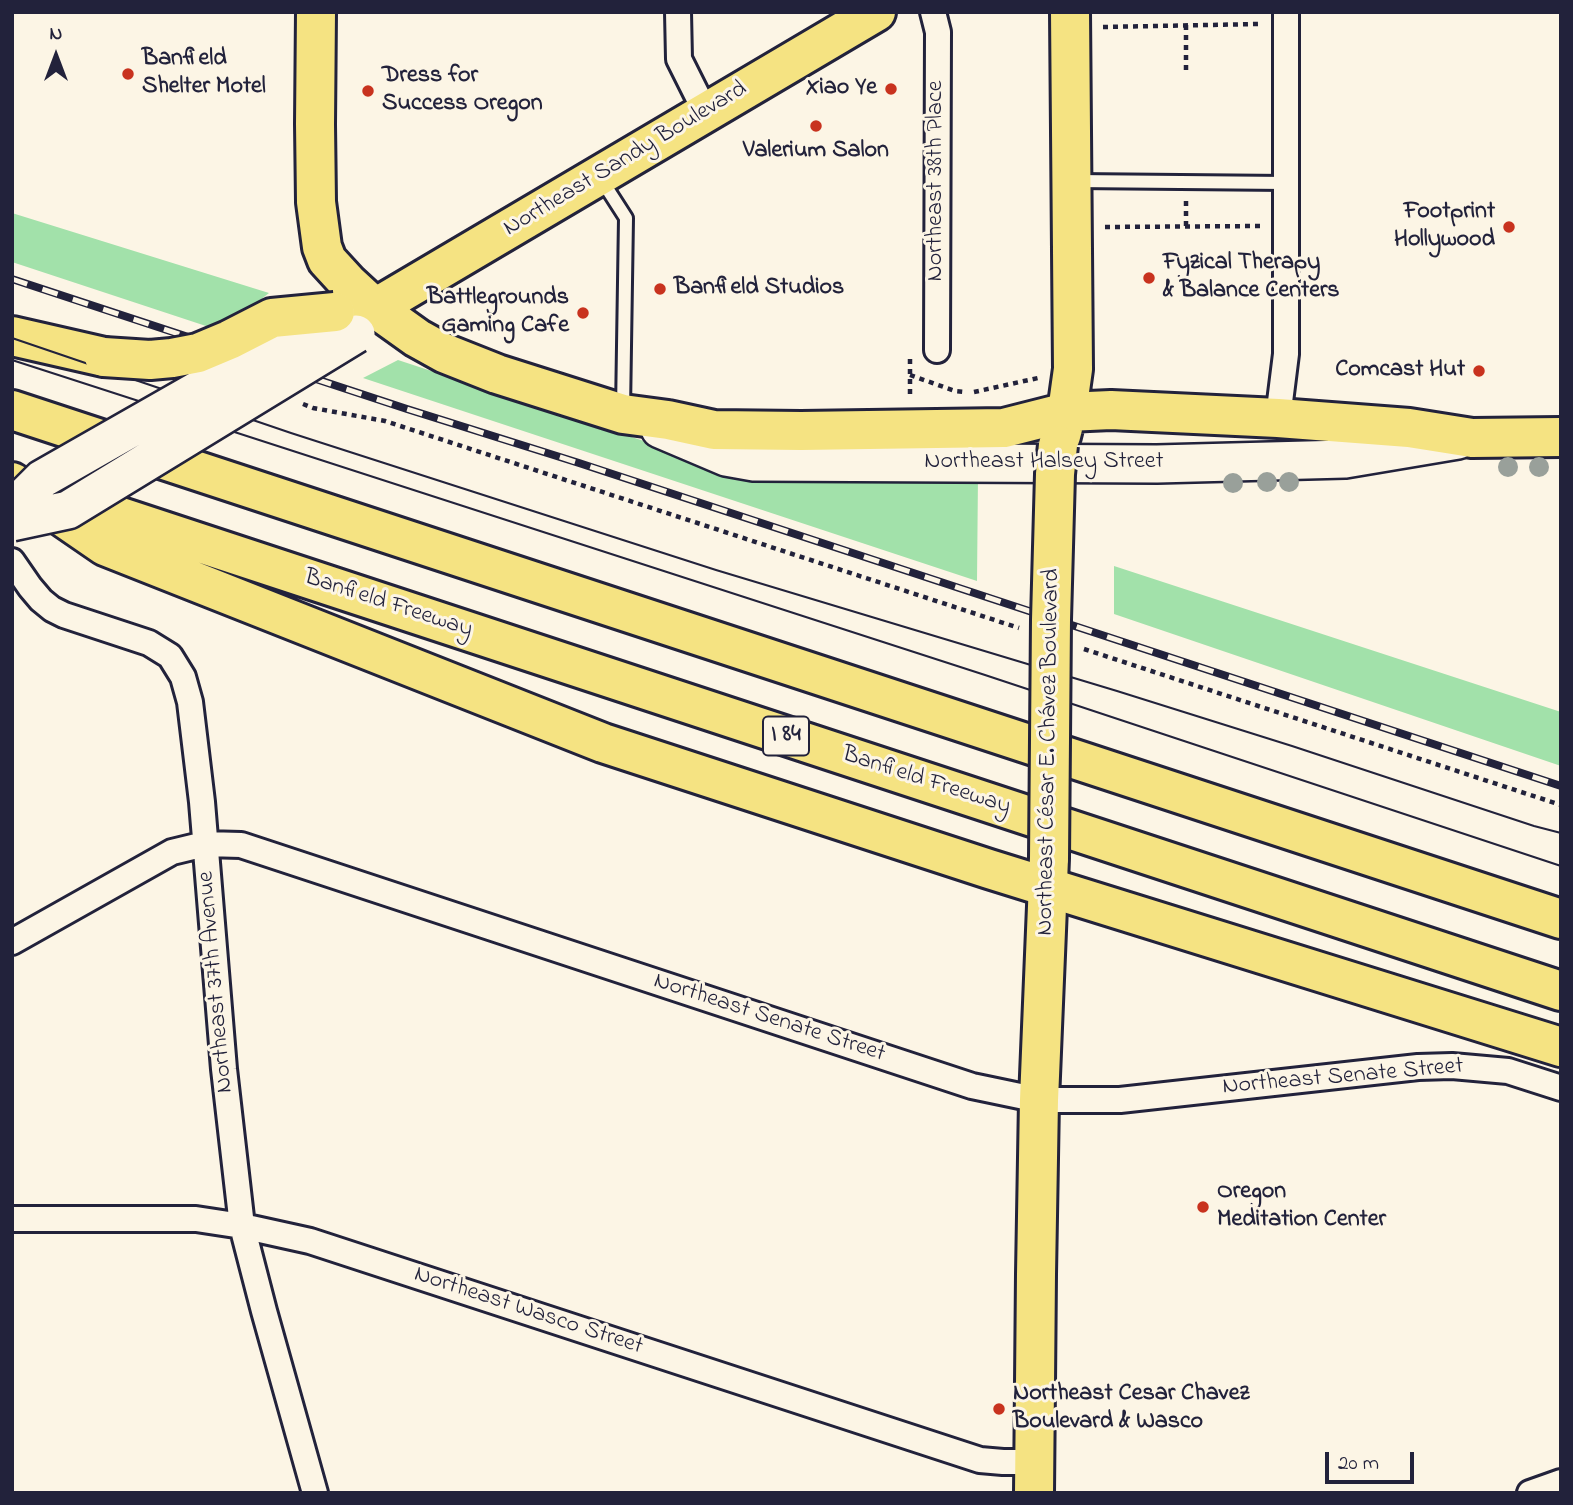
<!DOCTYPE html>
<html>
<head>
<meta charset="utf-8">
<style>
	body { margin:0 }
	#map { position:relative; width:1573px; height:1505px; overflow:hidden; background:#fcf5e5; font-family:"Indie Flower",sans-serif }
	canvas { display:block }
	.frame { position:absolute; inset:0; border:14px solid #22223b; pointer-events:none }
	.north { position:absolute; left:21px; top:21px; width:70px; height:70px; -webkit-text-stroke:5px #fcf5e5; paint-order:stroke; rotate:0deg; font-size:19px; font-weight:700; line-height:28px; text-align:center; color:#22223b }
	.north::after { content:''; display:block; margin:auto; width:24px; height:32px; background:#22223b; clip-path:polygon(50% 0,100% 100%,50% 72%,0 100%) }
	.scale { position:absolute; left:1325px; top:1452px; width:89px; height:32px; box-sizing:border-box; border:4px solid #22223b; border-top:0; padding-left:9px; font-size:21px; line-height:24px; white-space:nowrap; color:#22223b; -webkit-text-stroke:5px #fcf5e5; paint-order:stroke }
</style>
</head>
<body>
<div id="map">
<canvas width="1573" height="1505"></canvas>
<div class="frame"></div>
<div class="north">N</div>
<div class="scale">20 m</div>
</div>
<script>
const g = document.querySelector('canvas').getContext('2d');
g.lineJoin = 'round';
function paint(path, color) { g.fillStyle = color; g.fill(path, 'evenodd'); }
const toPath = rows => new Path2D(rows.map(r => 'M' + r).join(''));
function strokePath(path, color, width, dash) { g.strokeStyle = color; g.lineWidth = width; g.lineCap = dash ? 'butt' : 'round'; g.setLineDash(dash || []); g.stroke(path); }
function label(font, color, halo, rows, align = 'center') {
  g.font = font + ' "Indie Flower",sans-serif'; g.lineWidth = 6; g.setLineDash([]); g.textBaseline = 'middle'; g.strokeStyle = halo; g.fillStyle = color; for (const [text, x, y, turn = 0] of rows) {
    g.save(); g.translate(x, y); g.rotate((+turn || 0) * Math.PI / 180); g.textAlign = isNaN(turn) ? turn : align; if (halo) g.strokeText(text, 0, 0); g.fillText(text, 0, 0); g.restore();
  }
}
paint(toPath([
	[12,213,269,293,250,308,212,328,12,262],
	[398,360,744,474,978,475,977,581,363,378],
	[1114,566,1561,712,1561,766,1114,614]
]), '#a2e1aa');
const lane = toPath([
	[601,179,626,218,623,410],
	[1075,181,1286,183]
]);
const street = toPath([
	[678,12,679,59,706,113],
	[933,12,938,32,937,350],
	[1278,418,1286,354,1286,12],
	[12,561,30,587,41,600,52,609,64,615,149,643,170,656,183,677,190,702,202,802,224,1069,242,1226,264,1311,315,1493],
	[12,942,172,852,205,844,241,845,972,1086,1039,1100,1120,1100,1418,1067,1452,1066,1508,1071,1561,1088],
	[12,1219,196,1219,242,1226,310,1241,980,1460,1003,1462,1034,1462],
	[1530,1493,1561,1482]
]);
const secondary = toPath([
	[660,429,726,457,754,462,1157,464,1345,459,1458,440]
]);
const primary = toPath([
	[316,12,315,124,316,202,322,247,327,260,349,284,375,308,417,338,444,353,497,374,623,414,668,420,714,430,801,431,1004,428,1067,412,1111,410,1278,418,1409,428,1472,438,1561,437],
	[354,310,375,308,876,12],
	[1061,436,1067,412,1073,369,1070,12],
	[1034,1493,1036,1274,1039,1100,1049,858]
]);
const highway = toPath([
	[12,336,104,357],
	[12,410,1561,919],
	[12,482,105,546,603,743,989,869,1561,1047],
	[51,494,1561,991]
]);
strokePath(lane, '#22223b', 18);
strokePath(street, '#22223b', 30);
strokePath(secondary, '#22223b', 42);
strokePath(primary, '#22223b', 44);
strokePath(highway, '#22223b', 44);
strokePath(toPath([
	[1186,25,1186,74],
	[1103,27,1259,24],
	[1186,201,1186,226],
	[1105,227,1261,226],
	[910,359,910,396],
	[910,375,955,391,966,392],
	[974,392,1038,378],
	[303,404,313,408,385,421,1019,628],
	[1084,649,1561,805]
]), '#22223b', 4.5, [5, 5]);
strokePath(lane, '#fcf5e5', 12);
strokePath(street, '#fcf5e5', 24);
strokePath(secondary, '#fcf5e5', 37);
strokePath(primary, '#f5e382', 38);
strokePath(highway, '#f5e382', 38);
strokePath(toPath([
	[12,338,291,433,716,570,1117,691,1292,746,1534,826,1561,833],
	[12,360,985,675,1561,866]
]), '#22223b', 2);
const rail = toPath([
	[12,279,407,409,579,463,1561,786]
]);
strokePath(rail, '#22223b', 8);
strokePath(rail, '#fcf5e5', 5, [16]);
const secondaryBridge = toPath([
	[12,509,42,479,335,312],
	[12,522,68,510,356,334]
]);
const primaryBridge = toPath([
	[1049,858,1051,620,1055,474,1058,445]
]);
const highwayBridge = toPath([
	[104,357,150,360,172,358,198,353,229,340,272,318,335,312]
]);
strokePath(secondaryBridge, '#22223b', 42, []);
strokePath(primaryBridge, '#22223b', 44, []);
strokePath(highwayBridge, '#22223b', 44, []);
strokePath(secondaryBridge, '#fcf5e5', 37);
strokePath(primaryBridge, '#f5e382', 38);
strokePath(highwayBridge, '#f5e382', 38);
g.fillStyle = '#99a09a';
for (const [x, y] of [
	[1508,467],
	[1539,467],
	[1267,482],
	[1289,482],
	[1233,483]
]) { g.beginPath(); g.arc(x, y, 10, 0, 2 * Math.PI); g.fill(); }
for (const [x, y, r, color] of [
	[128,74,7,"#c8321e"],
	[891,89,7,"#c8321e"],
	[368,91,7,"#c8321e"],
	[816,126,7,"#c8321e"],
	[1509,227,7,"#c8321e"],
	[1149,278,7,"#c8321e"],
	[660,289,7,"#c8321e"],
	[583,313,7,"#c8321e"],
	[1479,371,7,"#c8321e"],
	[1203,1207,7,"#c8321e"],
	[999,1409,7,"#c8321e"]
]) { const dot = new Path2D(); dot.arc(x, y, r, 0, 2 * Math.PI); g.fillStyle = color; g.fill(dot); strokePath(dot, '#fcf5e5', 2.5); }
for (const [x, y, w] of [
	[786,736,46]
]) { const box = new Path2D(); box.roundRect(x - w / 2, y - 19.5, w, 39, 5); g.fillStyle = '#fcf5e5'; g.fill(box); strokePath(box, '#22223b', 2); }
label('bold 23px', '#22223b', null, [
	["I 84",786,736]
]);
label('bold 24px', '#22223b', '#fcf5e5', [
	["Banfield",142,60],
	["Shelter Motel",142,88],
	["Dress for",382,77],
	["Success Oregon",382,105],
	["Xiao Ye",877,89,"right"],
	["Valerium Salon",816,152,"center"],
	["Footprint",1495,213,"right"],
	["Hollywood",1495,241,"right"],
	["Fyzical Therapy",1163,264],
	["& Balance Centers",1163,292],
	["Banfield Studios",674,289],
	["Battlegrounds",569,299,"right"],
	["Gaming Cafe",569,327,"right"],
	["Comcast Hut",1465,371,"right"],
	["Oregon",1217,1193],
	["Meditation Center",1217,1221],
	["Northeast Cesar Chavez",1013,1395],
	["Boulevard & Wasco",1013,1423]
], 'left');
label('24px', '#22223b', '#fcf5e5', [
	["Northeast Sandy Boulevard",626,160,-31],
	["Northeast 38th Place",937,181,-90],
	["Northeast Halsey Street",1044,463],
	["Banfield Freeway",388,605,18],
	["Northeast César E. Chávez Boulevard",1050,752,-89],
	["Banfield Freeway",926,782,18],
	["Northeast 37th Avenue",217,982,-95],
	["Northeast Senate Street",769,1019,18],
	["Northeast Senate Street",1343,1078,-5],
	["Northeast Wasco Street",528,1312,18]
]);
</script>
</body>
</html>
